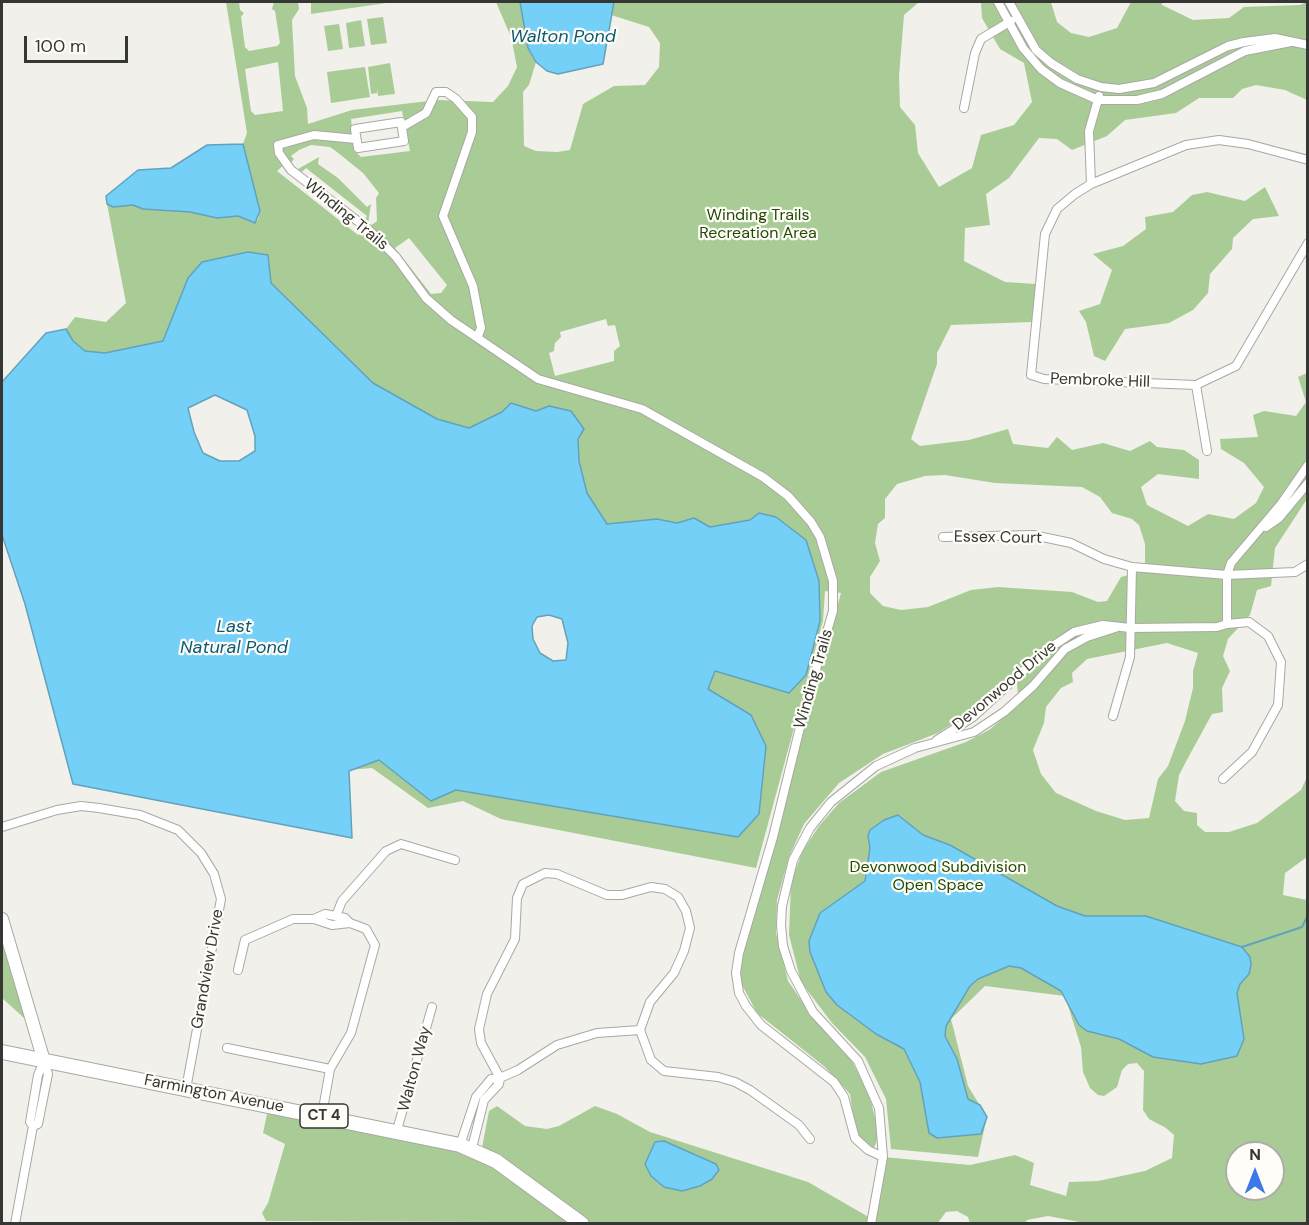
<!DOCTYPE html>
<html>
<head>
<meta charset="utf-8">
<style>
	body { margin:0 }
	#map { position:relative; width:1309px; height:1225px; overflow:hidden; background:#f1f0eb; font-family:"DM Sans",sans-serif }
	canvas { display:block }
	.frame { position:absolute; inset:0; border:3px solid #363634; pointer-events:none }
	.north { position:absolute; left:1225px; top:1141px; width:60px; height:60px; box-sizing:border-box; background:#fffdf8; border:2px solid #afadaa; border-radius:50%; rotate:0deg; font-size:16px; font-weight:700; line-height:24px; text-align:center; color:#363634 }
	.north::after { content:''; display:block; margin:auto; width:21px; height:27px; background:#3e77e7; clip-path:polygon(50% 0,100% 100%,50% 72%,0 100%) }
	.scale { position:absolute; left:24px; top:36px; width:104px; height:27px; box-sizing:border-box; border:3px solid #363634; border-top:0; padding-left:8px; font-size:18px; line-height:21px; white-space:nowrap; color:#363634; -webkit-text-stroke:4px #fffdf8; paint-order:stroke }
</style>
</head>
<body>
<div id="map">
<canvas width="1309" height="1225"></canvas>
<div class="frame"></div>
<div class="north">N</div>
<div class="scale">100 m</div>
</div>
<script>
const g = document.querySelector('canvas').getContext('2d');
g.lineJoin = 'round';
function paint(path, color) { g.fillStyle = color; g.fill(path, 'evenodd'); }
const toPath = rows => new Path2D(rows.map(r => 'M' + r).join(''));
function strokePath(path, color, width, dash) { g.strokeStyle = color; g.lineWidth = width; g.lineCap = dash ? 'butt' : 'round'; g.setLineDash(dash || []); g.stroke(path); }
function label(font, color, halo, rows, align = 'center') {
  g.font = font + ' "DM Sans",sans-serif'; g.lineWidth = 4.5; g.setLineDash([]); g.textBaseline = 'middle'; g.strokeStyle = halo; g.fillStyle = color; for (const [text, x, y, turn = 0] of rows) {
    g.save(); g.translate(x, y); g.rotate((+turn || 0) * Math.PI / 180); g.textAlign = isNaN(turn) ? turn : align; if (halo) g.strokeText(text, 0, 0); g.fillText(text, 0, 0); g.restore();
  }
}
paint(toPath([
	[226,2,239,2,240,10,244,13,241,17,245,47,249,51,277,46,280,43,275,11,272,9,274,2,298,2,299,9,292,20,295,76,307,108,308,124,352,110,437,100,493,102,508,86,517,67,511,37,496,2,520,2,528,48,536,62,529,85,523,92,524,146,536,151,557,152,570,150,583,104,614,86,645,85,659,67,660,43,649,27,611,15,603,64,610,15,614,2,919,2,904,15,899,76,900,107,915,125,918,153,939,187,972,168,981,135,1014,125,1032,102,1024,63,1000,49,982,18,981,2,1051,2,1057,22,1071,33,1089,37,1117,28,1131,2,1162,2,1162,5,1193,20,1229,18,1244,7,1300,5,1307,2,1307,100,1285,90,1256,85,1242,89,1233,98,1199,98,1176,113,1125,120,1107,136,1072,150,1057,139,1039,138,1009,178,986,194,990,225,965,228,964,261,1005,282,1036,284,1032,322,951,325,937,353,937,364,911,439,920,446,969,440,1008,429,1013,444,1048,448,1057,437,1072,450,1103,443,1130,451,1150,441,1157,447,1184,450,1199,460,1199,479,1158,474,1141,487,1147,505,1188,526,1208,514,1234,519,1256,503,1264,487,1244,463,1221,449,1220,439,1258,437,1253,415,1264,411,1296,416,1306,402,1298,377,1307,373,1307,499,1275,548,1271,586,1257,590,1250,615,1228,639,1223,656,1230,671,1222,688,1223,712,1212,714,1189,756,1179,775,1175,801,1184,811,1197,813,1197,825,1205,832,1229,832,1257,823,1301,790,1307,777,1307,857,1285,873,1283,895,1307,900,1307,1223,1090,1224,1048,1216,1027,1220,1025,1223,970,1224,968,1217,957,1211,946,1212,937,1224,266,1221,262,1213,268,1203,285,1144,263,1133,269,1105,481,1153,489,1111,497,1106,525,1126,547,1129,559,1126,595,1106,617,1114,650,1132,808,1182,872,1219,883,1157,970,1165,1015,1155,1034,1163,1030,1185,1066,1196,1069,1182,1098,1181,1145,1171,1172,1158,1174,1135,1166,1128,1149,1119,1143,1110,1144,1071,1137,1063,1128,1064,1122,1070,1117,1087,1104,1096,1098,1095,1090,1088,1083,1072,1081,1047,1065,996,985,986,951,1019,968,1086,987,1117,978,1157,891,1149,886,1099,865,1057,832,1023,801,982,789,935,791,883,802,852,819,826,839,803,881,772,966,742,989,730,1019,705,1016,674,977,708,938,733,883,754,839,783,804,824,789,857,777,900,776,933,788,981,816,1022,849,1056,869,1093,879,1135,874,1148,862,1140,855,1129,850,1094,825,1067,757,1013,741,983,739,970,841,593,825,591,823,621,756,868,501,819,463,801,428,808,372,768,348,770,379,760,431,801,455,790,751,715,708,690,715,671,789,693,806,675,820,621,819,581,750,520,710,527,694,518,677,523,657,519,607,524,587,493,579,461,578,439,549,406,536,411,511,403,502,412,469,428,437,419,373,383,271,283,188,278,164,341,105,353,85,351,73,341,66,329,75,317,106,322,126,303,107,204,113,207,133,205,143,209,190,212,217,218,238,216,258,220,260,211,243,144,247,133],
	[278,62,283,111,255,115,251,111,245,69],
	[402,111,410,151,361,157,355,151,351,119],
	[311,145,330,147,337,152,363,173,379,193,376,198,377,221,358,235,277,171,287,162,290,164,294,159,291,156,299,150],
	[409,238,447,285,441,293,431,294,395,248],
	[606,319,608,326,615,325,620,346,614,351,614,361,555,376,549,353,554,351,555,343,561,337,560,332],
	[945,475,995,483,1082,487,1100,497,1112,513,1132,519,1139,525,1145,544,1145,563,1139,572,1121,577,1107,601,1098,602,1072,592,998,587,971,590,928,607,901,610,883,606,870,593,870,577,880,561,875,543,878,524,885,518,885,499,897,484,925,476],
	[1167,643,1198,653,1193,671,1193,688,1185,721,1168,766,1158,779,1149,818,1125,820,1096,811,1056,793,1041,774,1033,750,1044,723,1046,707,1061,688,1073,682,1072,673,1087,659],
	[1237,1153,1273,1153,1273,1189,1237,1189],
	[311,2,393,2,311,14],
	[383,17,387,43,371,45,367,19],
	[361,20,365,46,349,48,346,23],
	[339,24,343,49,328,51,324,26],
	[390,63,395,94,378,96,377,88,377,93,371,94,368,67],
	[365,67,370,97,331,103,327,72],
	[319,157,318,164,338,178,367,207,371,204,368,224,364,222,367,216,306,168,302,172,298,169],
	[1265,187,1279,216,1253,219,1233,238,1232,249,1210,274,1208,293,1193,310,1169,323,1125,329,1105,361,1094,356,1086,322,1079,311,1100,304,1112,270,1093,254,1123,246,1146,229,1145,217,1173,212,1192,195,1207,192,1245,201],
	[2,919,34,1027,2,998]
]), '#a9cc97');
const water = toPath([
	[520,2,614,2,603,64,558,74,547,71,536,62,528,48,520,2],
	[243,144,260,211,255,223,238,216,217,218,190,212,143,209,133,205,113,207,107,204,106,196,138,170,171,168,207,145,243,144],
	[248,252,268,255,271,283,373,383,437,419,469,428,502,412,511,403,536,411,549,406,571,411,584,429,578,439,579,461,587,493,607,524,657,519,677,523,694,518,710,527,750,520,759,513,776,517,806,540,819,581,820,621,806,675,789,693,715,671,708,689,751,715,766,746,759,814,738,837,456,790,431,801,379,760,349,771,352,838,73,784,25,604,2,535,2,382,46,333,66,329,73,341,85,351,105,353,163,341,188,278,202,262,248,252],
	[215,395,247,410,255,436,255,451,239,461,220,461,203,453,194,432,188,408,215,395],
	[549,615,562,619,568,643,566,660,553,661,540,653,533,639,532,626,537,617,549,615],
	[898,815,923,835,950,845,1057,906,1085,916,1146,916,1242,947,1250,957,1251,965,1249,974,1240,984,1237,993,1244,1039,1237,1056,1201,1064,1153,1057,1119,1039,1087,1031,1079,1025,1061,991,1021,968,1009,966,978,979,970,986,946,1026,945,1036,957,1059,968,1099,980,1105,987,1117,981,1134,937,1138,929,1133,920,1082,904,1049,876,1034,837,1005,826,992,810,952,809,941,820,913,865,881,870,848,868,836,870,830,884,820,898,815],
	[664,1141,716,1164,719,1170,712,1179,700,1186,682,1191,664,1187,651,1176,645,1164,655,1142,664,1141]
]);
paint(water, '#75d0f7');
strokePath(water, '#62a2bc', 1.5);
strokePath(toPath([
	[1242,947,1302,927,1308,915]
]), '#62a2bc', 2);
const street = toPath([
	[998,2,1023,48,1041,69,1060,83,1098,100,1137,100,1162,94,1245,51,1291,42],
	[1009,2,1036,50,1051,63,1077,79,1101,87,1119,89,1154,83,1228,46,1244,42,1275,38,1308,45],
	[964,108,975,53,981,39,1011,21],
	[401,122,404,141,358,148,355,129,401,122],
	[402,127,426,113,436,92,446,92,456,99,472,117,472,132,443,216,473,286,481,328,478,336],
	[356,139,314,135,278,145,279,153,291,170,368,229,396,257,426,298,451,320,538,379,642,409,763,477,788,496,811,522,820,537,833,581,833,611,804,711,773,837,739,953,736,973,739,993,746,1006,761,1025,834,1082,844,1097,855,1138,868,1150,883,1157],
	[1308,160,1248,144,1219,140,1186,145,1091,184,1075,194,1057,209,1045,234,1031,375,1044,379,1196,385,1236,366,1308,243],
	[1091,184,1089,131,1099,96],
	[1196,385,1207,451],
	[1266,527,1279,518,1308,483],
	[943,537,1033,535,1071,543,1104,559,1132,567,1227,575,1295,572,1308,564],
	[1113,716,1130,657,1132,567],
	[937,740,973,717,1045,651,1074,632,1103,625,1130,628,1217,627,1227,624,1227,575,1231,563,1281,504,1308,465],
	[1223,779,1252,752,1278,705,1281,662,1268,636,1249,622,1227,624],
	[2,827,57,810,81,806,99,808,140,815,178,830,201,853,214,874,221,899,186,1089],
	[336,916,342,901,386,851,401,844,455,860],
	[314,919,325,914,345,918,350,923,366,929,375,945,351,1033,330,1069,322,1115],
	[238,970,245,940,293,919,314,919,332,925,350,923],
	[640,1030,651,1060,664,1071,718,1077,735,1082,750,1090,799,1125,810,1139],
	[227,1048,330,1069],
	[33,1126,38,1124,48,1074,44,1061],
	[397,1130,432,1007],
	[460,1145,476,1097,491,1079,500,1078,518,1070,557,1045,597,1033,640,1030,650,1002,674,973,684,951,690,928,686,911,678,897,665,889,651,887,622,895,607,895,557,874,545,873,523,884,517,898,515,939,487,994,479,1029,481,1043,500,1078],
	[472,1148,484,1100,499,1084,500,1078],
	[15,1224,33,1126,30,1122,38,1075,44,1061],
	[871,1224,883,1157,879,1108,858,1061,813,1012,791,971,783,946,781,925,782,906,793,860,810,828,831,802,876,766,915,748,974,732,1004,712,1033,686,1065,649,1087,637,1115,628]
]);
const secondary = toPath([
	[2,919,44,1061]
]);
const primary = toPath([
	[2,1052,460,1145,496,1161,582,1224]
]);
strokePath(street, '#a9a8a3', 10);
strokePath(secondary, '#a9a8a3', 14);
strokePath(primary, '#a9a8a3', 16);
strokePath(street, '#fff', 8);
strokePath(secondary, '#fff', 12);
strokePath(primary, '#fff', 14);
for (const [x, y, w] of [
	[324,1116,48]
]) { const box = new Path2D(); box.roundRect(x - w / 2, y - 12, w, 24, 4.5); g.fillStyle = '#fffdf8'; g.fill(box); strokePath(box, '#363634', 1.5); }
label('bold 15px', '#363634', null, [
	["CT 4",324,1116]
]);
label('16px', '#363634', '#fffdf8', [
	["Winding Trails",346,215,39],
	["Pembroke Hill",1100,381,2],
	["Essex Court",998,538,1],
	["Winding Trails",814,679,-74],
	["Devonwood Drive",1005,686,-40],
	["Grandview Drive",208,969,-80],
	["Walton Way",415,1069,-75],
	["Farmington Avenue",214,1094,11]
]);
label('16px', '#224a00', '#fffdf8', [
	["Winding Trails",758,216],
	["Recreation Area",758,234],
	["Devonwood Subdivision",938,868],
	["Open Space",938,886]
]);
label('italic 18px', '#0d5973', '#fffdf8', [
	["Walton Pond",563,37],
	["Last",234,627],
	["Natural Pond",234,648]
]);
</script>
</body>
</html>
